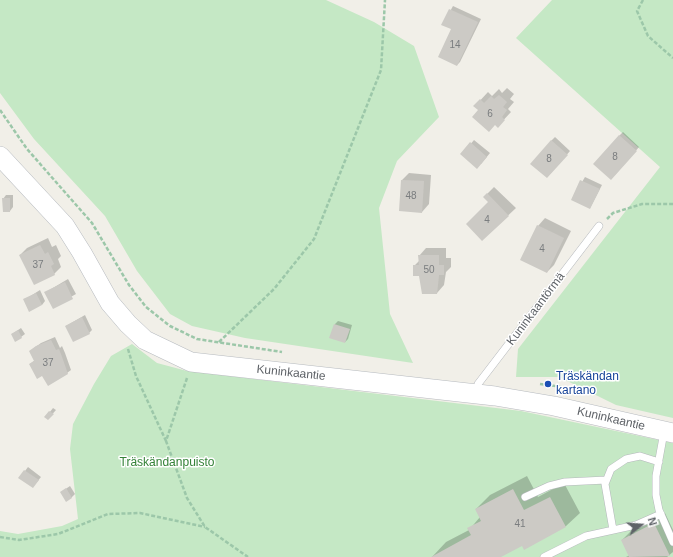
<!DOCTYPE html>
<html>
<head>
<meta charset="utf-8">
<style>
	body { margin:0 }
	#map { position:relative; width:673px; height:557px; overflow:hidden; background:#f1efe8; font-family:Arial,sans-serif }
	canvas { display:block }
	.north { position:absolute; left:621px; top:505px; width:40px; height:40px; -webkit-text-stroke:3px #fff; paint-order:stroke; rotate:73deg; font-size:11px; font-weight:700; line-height:16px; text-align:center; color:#5f6368 }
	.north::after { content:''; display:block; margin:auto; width:14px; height:18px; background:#5f6368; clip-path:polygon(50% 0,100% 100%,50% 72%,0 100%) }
</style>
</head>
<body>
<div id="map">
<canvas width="673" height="557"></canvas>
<div class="north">N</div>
</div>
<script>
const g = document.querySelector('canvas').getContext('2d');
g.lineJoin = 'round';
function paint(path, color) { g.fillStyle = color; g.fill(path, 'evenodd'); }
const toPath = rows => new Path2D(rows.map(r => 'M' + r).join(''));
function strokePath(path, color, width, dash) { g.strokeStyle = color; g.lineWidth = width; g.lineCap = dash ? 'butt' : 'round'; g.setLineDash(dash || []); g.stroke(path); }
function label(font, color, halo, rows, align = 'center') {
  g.font = font + ' Arial,sans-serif'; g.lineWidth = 3; g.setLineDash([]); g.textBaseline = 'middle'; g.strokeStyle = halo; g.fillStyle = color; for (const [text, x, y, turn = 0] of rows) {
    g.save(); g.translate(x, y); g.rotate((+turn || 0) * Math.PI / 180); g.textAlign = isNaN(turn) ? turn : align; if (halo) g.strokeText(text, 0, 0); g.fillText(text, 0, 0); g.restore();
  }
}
paint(toPath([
	[0,0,326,0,374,22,414,46,439,117,397,161,379,208,390,314,413,363,245,338,192,326,170,314,137,271,105,216,34,139,0,93],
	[552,0,673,0,673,418,616,405,559,377,516,377,518,349,660,167,516,38],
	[132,344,157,363,187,371,521,411,673,443,673,557,0,557,0,531,18,534,62,526,78,519,70,449,73,424,94,384,111,356]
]), '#c5e8c5');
paint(toPath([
	[453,6,481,19,460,62,457,65,452,29,443,24],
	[507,88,514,94,510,99,514,102,508,109,511,112,498,126,475,106,488,92,492,96,499,89,502,93],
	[623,132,639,147,615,175,619,136],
	[555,137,570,151,550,174,551,141],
	[474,140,490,153,481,164,462,154],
	[409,173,431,175,429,204,422,212,402,180],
	[585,177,602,185,590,208,572,199],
	[494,187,516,208,482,240,489,202,484,197],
	[6,195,13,195,13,207,10,211,3,199],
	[545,218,571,231,554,265,547,272,538,226],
	[48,238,52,247,56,245,61,256,58,259,61,267,54,274,20,255,27,248],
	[426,248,446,248,446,258,451,258,451,267,446,272,444,285,437,293,419,275,414,266,419,261,419,256],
	[68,279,76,294,53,307,46,292],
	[40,290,45,301,42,305,24,300],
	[85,315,92,330,89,333,66,326],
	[338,321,352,325,348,339,345,342,331,337,335,324],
	[21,328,25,334,21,337,12,334],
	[55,337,60,348,62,346,65,353,71,370,67,373,42,375,30,364,35,360,34,348,41,343],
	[53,408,56,410,48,419,46,417],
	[28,467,41,477,33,487,25,471],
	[527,476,538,497,564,483,580,513,566,526,522,545,498,557,432,557,446,542,469,530,480,517,476,509,490,495],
	[70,486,75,494,71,498,61,492],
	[665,513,673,530,673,552,667,557,626,557,630,555,622,540,633,529]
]), '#0003');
paint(toPath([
	[449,9,478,22,457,66,438,57,451,29,441,25],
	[499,95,507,102,503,107,507,110,502,117,505,120,498,128,495,125,489,132,472,117,478,110,473,106,480,99,484,103,491,96,494,99],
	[619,135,637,151,611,180,593,164],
	[551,140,568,155,547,178,530,164],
	[470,142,487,157,477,169,460,154],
	[401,180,424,181,422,213,399,211],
	[580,180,600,189,590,209,571,200],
	[487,193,509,216,482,241,466,224,488,202,483,197],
	[2,198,10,198,10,212,3,212],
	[537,225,564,238,547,273,520,260],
	[40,245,45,254,48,252,54,264,51,266,55,275,34,285,19,255],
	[418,255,439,255,439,265,444,265,444,275,439,275,437,294,422,294,419,276,413,276,413,265,419,265],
	[65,282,73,299,53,309,44,292],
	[36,293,42,305,29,312,23,299],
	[82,317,90,334,73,342,65,326],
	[334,324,350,329,345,343,329,338],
	[18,330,22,338,15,342,11,334],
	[51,340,56,350,59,349,62,357,68,374,48,386,42,376,37,379,29,364,34,361,29,351,36,346],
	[49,411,54,414,48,420,44,417],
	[24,470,39,480,33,488,18,478],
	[66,488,72,498,66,502,60,492],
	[513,489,524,510,550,497,566,527,524,550,522,546,501,557,431,557,471,535,467,528,481,521,475,509],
	[654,523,670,556,629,557,621,540]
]), '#cccac5');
const service = toPath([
	[475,393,478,384,599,226],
	[664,432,656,476,656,495,659,510,673,542],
	[525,497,549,486,565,482,606,480],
	[613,530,605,484,611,469,626,459,640,456,659,462],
	[544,557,586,536,636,525,661,514]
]);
const secondary = toPath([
	[0,156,65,226,82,253,110,303,128,324,145,340,191,362,495,396,554,406,673,433]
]);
strokePath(service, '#b5b8bc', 8);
strokePath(secondary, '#b6babf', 20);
strokePath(toPath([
	[643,0,637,11,648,36,673,58],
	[0,110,27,149,92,223,129,285,146,307,170,326,197,339,282,352],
	[607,219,613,213,642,204,673,204],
	[219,342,274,289,314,239,381,70,385,0],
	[128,349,136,376,166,441],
	[187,378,166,441,187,498,205,527,248,557],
	[540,384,570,388,584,393],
	[0,537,19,540,58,534,108,514,140,513,205,527]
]), '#9cc7a9', 2.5, [4, 2]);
strokePath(service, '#fff', 7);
strokePath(secondary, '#fff', 19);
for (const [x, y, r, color] of [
	[548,384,4,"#1a4fb4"]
]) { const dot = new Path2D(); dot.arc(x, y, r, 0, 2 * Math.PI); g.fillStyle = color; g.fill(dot); strokePath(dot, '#fff', 1.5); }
label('10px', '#7a7d7f', null, [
	["14",455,45],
	["6",490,114],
	["8",615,157],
	["8",549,159],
	["48",411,196],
	["4",487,220],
	["4",542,249],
	["37",38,265],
	["50",429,270],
	["37",48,363],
	["41",520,524]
]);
label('12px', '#5f6368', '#fff', [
	["Kuninkaantörmä",536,309,-53],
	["Kuninkaantie",291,373,6],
	["Kuninkaantie",611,419,13]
]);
label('12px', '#164399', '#fff', [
	["Träskändan",556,377],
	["kartano",556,391]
], 'left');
label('12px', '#348238', '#fff', [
	["Träskändanpuisto",167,463]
]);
</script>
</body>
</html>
